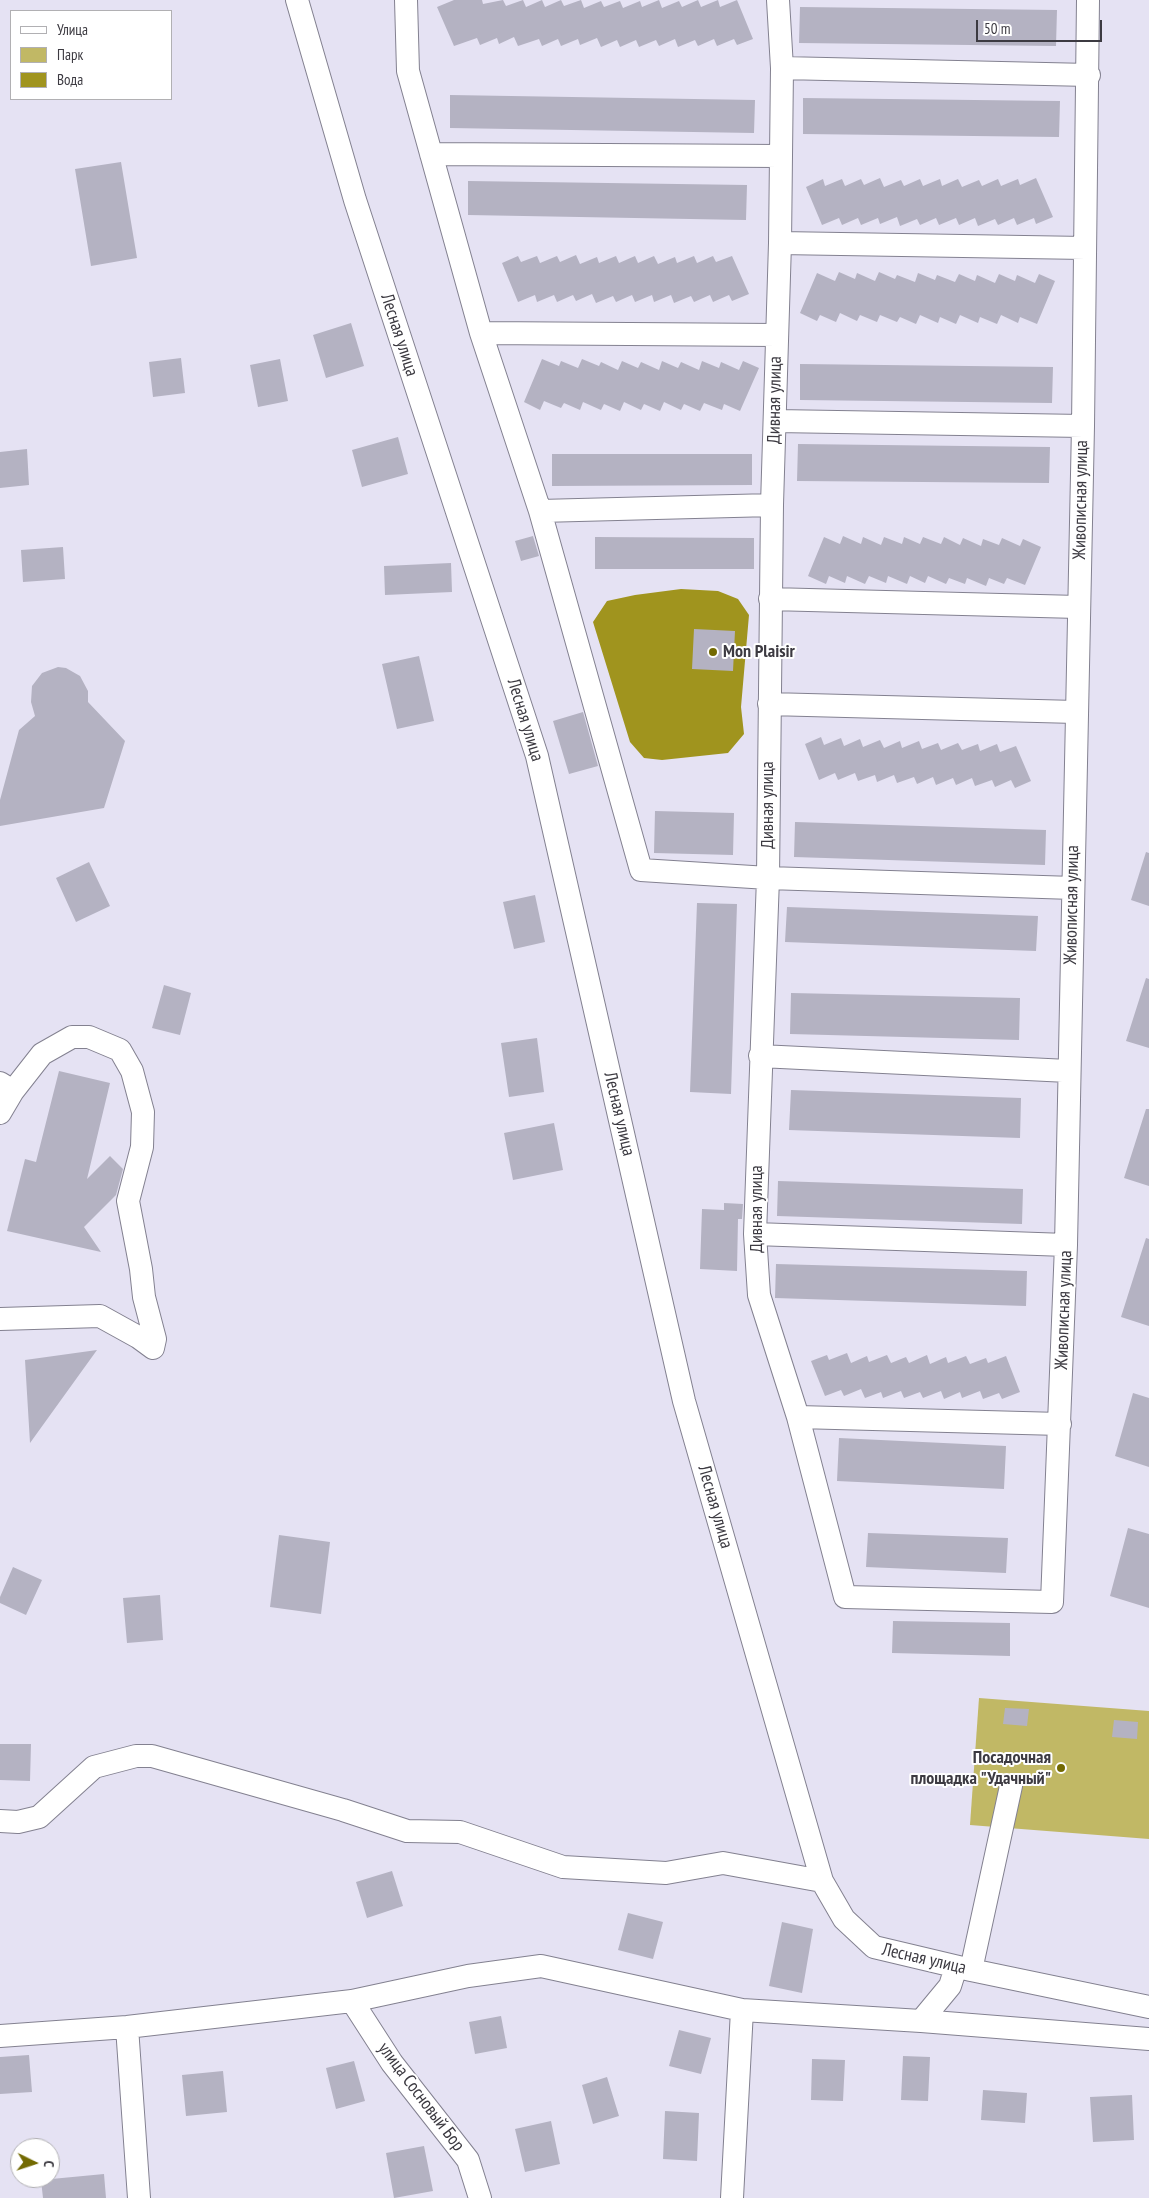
<!DOCTYPE html>
<html>
<head>
<meta charset="utf-8">
<style>
	body { margin:0 }
	#map { position:relative; width:1149px; height:2198px; overflow:hidden; background:#e5e2f3; font-family:"PT Sans Narrow",sans-serif }
	canvas { display:block }
	.legend { position:absolute; left:10px; top:10px; width:162px; height:90px; box-sizing:border-box; background:#fff; border:1px solid #b1b0b3; margin:0; padding:6px 9px; list-style:none; font-size:15px; color:#3c3a41 }
	.legend li { display:flex; align-items:center; gap:10px; height:25px }
	.legend b { width:25px; border:1px solid #b1b0b3 }
	.north { position:absolute; left:10px; top:2138px; width:50px; height:50px; box-sizing:border-box; background:#fff; border:1px solid #b1b0b3; border-radius:50%; rotate:94deg; font-size:14px; font-weight:700; line-height:20px; text-align:center; color:#3c3a41 }
	.north::after { content:''; display:block; margin:auto; width:18px; height:22px; background:#736a02; clip-path:polygon(50% 0,100% 100%,50% 72%,0 100%) }
	.scale { position:absolute; left:976px; top:20px; width:126px; height:22px; box-sizing:border-box; border:2px solid #3c3a41; border-top:0; padding-left:6px; font-size:15px; line-height:18px; white-space:nowrap; color:#3c3a41; -webkit-text-stroke:4px #fff; paint-order:stroke }
</style>
</head>
<body>
<div id="map">
<canvas width="1149" height="2198"></canvas>
<ul class="legend">
<li><b style="height:6px;background:#fff"></b>Улица</li>
<li><b style="height:14px;background:#c1b865"></b>Парк</li>
<li><b style="height:14px;background:#a0941e"></b>Вода</li>
</ul>
<div class="north">С</div>
<div class="scale">50 m</div>
</div>
<script>
const g = document.querySelector('canvas').getContext('2d');
g.lineJoin = 'round';
function paint(path, color) { g.fillStyle = color; g.fill(path, 'evenodd'); }
const toPath = rows => new Path2D(rows.map(r => 'M' + r).join(''));
function strokePath(path, color, width, dash) { g.strokeStyle = color; g.lineWidth = width; g.lineCap = dash ? 'butt' : 'round'; g.setLineDash(dash || []); g.stroke(path); }
function label(font, color, halo, rows, align = 'center') {
  g.font = font + ' "PT Sans Narrow",sans-serif'; g.lineWidth = 4; g.setLineDash([]); g.textBaseline = 'middle'; g.strokeStyle = halo; g.fillStyle = color; for (const [text, x, y, turn = 0] of rows) {
    g.save(); g.translate(x, y); g.rotate((+turn || 0) * Math.PI / 180); g.textAlign = isNaN(turn) ? turn : align; if (halo) g.strokeText(text, 0, 0); g.fillText(text, 0, 0); g.restore();
  }
}
paint(toPath([
	[979,1698,1149,1711,1149,1839,970,1825]
]), '#c1b865');
paint(toPath([
	[681,589,718,591,738,599,749,615,741,707,744,734,728,753,662,760,644,758,630,742,593,622,607,601,635,595]
]), '#a0941e');
paint(toPath([
	[454,0,482,0,483,4,503,0,506,6,523,0,526,7,542,0,545,7,561,0,564,6,581,0,584,8,601,1,604,7,620,1,623,8,640,1,642,7,659,0,662,8,679,1,682,7,698,0,701,7,718,0,720,7,737,0,753,39,737,45,734,39,717,46,714,39,698,46,695,40,678,47,675,39,659,46,656,40,639,47,636,40,620,47,617,40,601,47,597,38,580,45,578,39,561,46,558,39,542,46,539,39,518,46,514,37,499,44,497,38,480,45,477,38,454,46,437,7],
	[800,7,1057,10,1056,46,799,43],
	[450,95,755,100,754,133,450,128],
	[803,98,1060,101,1059,137,803,134],
	[121,162,137,258,91,266,75,169],
	[880,178,884,187,901,180,904,186,920,179,923,186,940,179,942,186,958,179,962,187,979,180,982,186,998,179,1001,186,1018,179,1020,185,1036,178,1053,217,1036,224,1034,218,1017,225,1014,218,998,225,995,219,978,226,975,218,959,225,956,218,939,225,936,218,920,225,917,219,900,226,897,217,880,224,878,218,861,225,858,218,842,225,839,218,822,225,806,187,823,179,825,186,842,179,845,186,861,179,864,185],
	[468,181,747,185,746,220,468,215],
	[576,255,580,264,597,257,599,263,616,256,619,263,635,256,638,263,654,256,658,264,675,257,677,263,694,256,697,263,713,256,716,262,732,256,749,294,732,301,729,295,713,302,710,295,694,302,691,296,674,303,671,295,654,302,652,295,635,302,632,295,616,302,613,296,596,303,592,294,576,301,573,295,557,302,554,295,537,302,535,295,518,302,502,263,518,256,521,262,537,256,540,263,557,256,560,262],
	[839,272,855,279,857,273,875,281,879,272,895,279,897,275,915,282,918,273,935,280,937,275,955,282,959,274,975,281,977,275,995,283,999,274,1015,281,1017,275,1035,283,1039,274,1055,281,1037,324,1020,317,1018,323,1001,315,997,324,980,317,978,323,960,315,956,324,940,317,938,323,920,315,916,324,900,317,897,322,880,315,877,322,860,315,857,321,840,313,836,322,820,315,817,321,800,313,817,273,835,281],
	[351,323,364,366,326,378,313,335],
	[181,358,185,393,153,397,149,362],
	[280,359,288,401,258,407,250,365],
	[542,359,559,366,561,361,578,368,582,359,599,366,601,362,618,370,622,361,638,368,641,362,659,370,662,361,678,368,681,362,699,370,702,361,719,368,721,362,739,370,743,361,759,368,740,411,724,404,722,410,704,403,700,411,684,404,681,410,664,402,660,411,644,404,641,410,624,402,620,411,604,404,601,410,583,402,580,410,564,403,561,408,544,401,540,410,524,402],
	[800,364,1053,367,1052,403,800,400],
	[398,437,408,474,362,487,352,450],
	[798,444,1050,447,1049,483,797,481],
	[27,449,29,485,0,488,0,452],
	[552,454,752,454,752,485,552,486],
	[533,536,539,556,521,561,515,541],
	[843,536,861,544,863,537,881,545,884,537,902,544,904,537,920,544,923,537,941,544,944,537,960,545,963,538,981,546,983,539,999,545,1002,538,1020,546,1023,539,1041,547,1025,585,1007,578,1004,584,989,578,986,586,967,578,965,584,949,578,946,584,928,576,925,583,910,576,907,584,888,576,886,583,869,576,865,584,847,576,845,583,829,576,826,584,808,576,824,537,840,544],
	[595,537,754,538,754,569,595,569],
	[63,547,65,579,23,582,21,550],
	[451,563,452,592,385,595,384,566],
	[694,629,735,631,733,671,692,669],
	[419,656,434,721,397,729,382,664],
	[58,667,66,668,80,676,88,691,88,702,125,741,104,808,0,826,0,800,19,730,35,716,31,702,32,686,42,673],
	[583,712,598,766,569,774,553,721],
	[821,737,824,745,841,738,844,746,860,739,863,747,880,740,884,748,900,741,902,748,919,741,922,749,938,743,941,750,958,743,962,750,978,744,980,751,997,744,1000,752,1016,746,1031,781,1015,788,1011,780,995,787,992,780,975,786,972,778,956,785,953,778,936,785,933,777,917,784,914,777,897,783,894,775,877,782,875,775,858,781,855,773,838,780,835,773,819,780,805,744],
	[655,811,734,813,733,855,654,853],
	[795,822,1046,830,1045,865,794,857],
	[1146,852,1149,853,1149,906,1131,900],
	[89,862,110,906,76,922,56,878],
	[535,895,545,942,514,949,503,902],
	[697,903,737,904,731,1094,690,1092],
	[787,907,1038,916,1036,951,785,942],
	[1146,978,1149,979,1149,1048,1126,1041],
	[164,985,191,993,180,1035,152,1028],
	[791,993,1020,998,1019,1040,790,1034],
	[537,1038,544,1092,509,1097,501,1043],
	[59,1071,110,1083,87,1179,110,1156,123,1169,116,1195,84,1227,101,1252,7,1231,25,1159,36,1162],
	[791,1090,1021,1098,1020,1138,789,1130],
	[1146,1109,1149,1109,1149,1186,1124,1178],
	[554,1123,563,1170,513,1180,504,1133],
	[778,1181,1023,1189,1022,1224,777,1216],
	[724,1203,743,1204,742,1219,738,1219,737,1271,700,1269,702,1209,724,1210],
	[1146,1238,1149,1239,1149,1326,1121,1317],
	[776,1264,1027,1271,1026,1306,775,1298],
	[97,1350,30,1443,25,1360],
	[847,1353,851,1363,867,1356,869,1362,887,1355,891,1363,906,1357,909,1363,927,1355,930,1364,946,1357,948,1363,966,1356,970,1364,986,1358,988,1363,1006,1356,1020,1392,1002,1399,999,1393,983,1399,980,1391,962,1398,960,1392,944,1399,941,1391,923,1398,920,1392,904,1398,901,1391,883,1398,881,1392,865,1398,861,1389,844,1396,841,1390,825,1396,811,1361,827,1355,829,1360],
	[1133,1393,1149,1398,1149,1467,1115,1456],
	[839,1438,1006,1446,1004,1489,837,1481],
	[1128,1528,1149,1534,1149,1608,1110,1596],
	[868,1533,1008,1538,1006,1573,866,1567],
	[279,1535,330,1542,321,1614,270,1607],
	[13,1567,42,1580,26,1615,0,1603,0,1597],
	[160,1595,163,1640,127,1643,123,1598],
	[893,1621,1010,1623,1010,1656,892,1653],
	[1005,1708,1029,1709,1027,1726,1003,1724],
	[1114,1720,1138,1722,1137,1739,1112,1737],
	[0,1744,31,1744,30,1781,0,1780],
	[392,1871,403,1906,367,1918,356,1882],
	[628,1913,663,1922,653,1959,618,1950],
	[782,1922,813,1929,802,1993,769,1986],
	[501,2016,507,2048,475,2054,469,2022],
	[679,2030,711,2038,701,2074,669,2066],
	[29,2055,32,2092,0,2094,0,2057],
	[903,2056,930,2057,928,2101,901,2100],
	[812,2059,845,2060,843,2101,811,2100],
	[354,2061,365,2101,336,2109,326,2068],
	[223,2071,227,2112,186,2116,182,2075],
	[607,2077,619,2116,593,2124,582,2085],
	[983,2090,1027,2093,1025,2123,981,2120],
	[1132,2095,1134,2140,1093,2142,1090,2097],
	[665,2111,699,2113,697,2161,663,2159],
	[551,2121,560,2164,525,2172,515,2129],
	[424,2146,433,2191,394,2198,386,2153],
	[104,2174,106,2198,43,2198,41,2180]
]), '#b4b2c2');
const minor = toPath([
	[297,0,355,200,537,756,684,1401,822,1881,844,1919,874,1947,971,1970,1149,2007],
	[406,0,408,71,481,333,540,511,641,870,768,878,1073,888],
	[778,0,782,68,780,243,772,505,768,878,755,1234,759,1295,798,1417,845,1597,1052,1602,1066,1245,1083,426,1088,0],
	[782,68,1089,75],
	[431,154,780,156],
	[780,243,1085,248],
	[481,333,777,335],
	[776,421,1083,426],
	[540,511,772,505],
	[770,599,1078,607],
	[769,704,1076,712],
	[760,1056,1068,1071],
	[0,1083,13,1091,42,1054,72,1037,89,1037,120,1050,132,1071,143,1112,142,1147,128,1201,141,1269,144,1297,155,1339,153,1348,138,1337,100,1316,0,1319],
	[0,1113,13,1091],
	[755,1234,1066,1245],
	[798,1417,1060,1424],
	[0,1821,18,1822,39,1817,94,1767,136,1756,152,1756,343,1810,407,1831,460,1832,563,1867,666,1873,723,1863,822,1881],
	[971,1970,1011,1786],
	[352,2001,392,2063,468,2160,480,2198],
	[921,2021,950,1986,956,1967],
	[127,2027,139,2198],
	[0,2036,127,2027,352,2001,468,1976,541,1966,742,2010,921,2021,1149,2039],
	[732,2198,742,2010]
]);
strokePath(minor, '#838190', 24);
strokePath(minor, '#fff', 22);
for (const [x, y, r, color] of [
	[713,652,5,"#736a02"],
	[1061,1768,5,"#736a02"]
]) { const dot = new Path2D(); dot.arc(x, y, r, 0, 2 * Math.PI); g.fillStyle = color; g.fill(dot); strokePath(dot, '#fff', 2); }
label('18px', '#3c3a41', '#fff', [
	["Лесная улица",399,335,72],
	["Дивная улица",775,400,-89],
	["Живописная улица",1081,500,-89],
	["Лесная улица",525,720,73],
	["Дивная улица",768,805,-90],
	["Живописная улица",1072,905,-89],
	["Лесная улица",619,1114,77],
	["Дивная улица",757,1209,-90],
	["Живописная улица",1064,1310,-88],
	["Лесная улица",715,1507,74],
	["Лесная улица",924,1959,13],
	["улица Сосновый Бор",421,2097,53]
]);
label('bold 18px', '#3c3a41', '#fff', [
	["Mon Plaisir",723,652],
	["Посадочная",1051,1758,"right"],
	["площадка \"Удачный\"",1051,1779,"right"]
], 'left');
</script>
</body>
</html>
